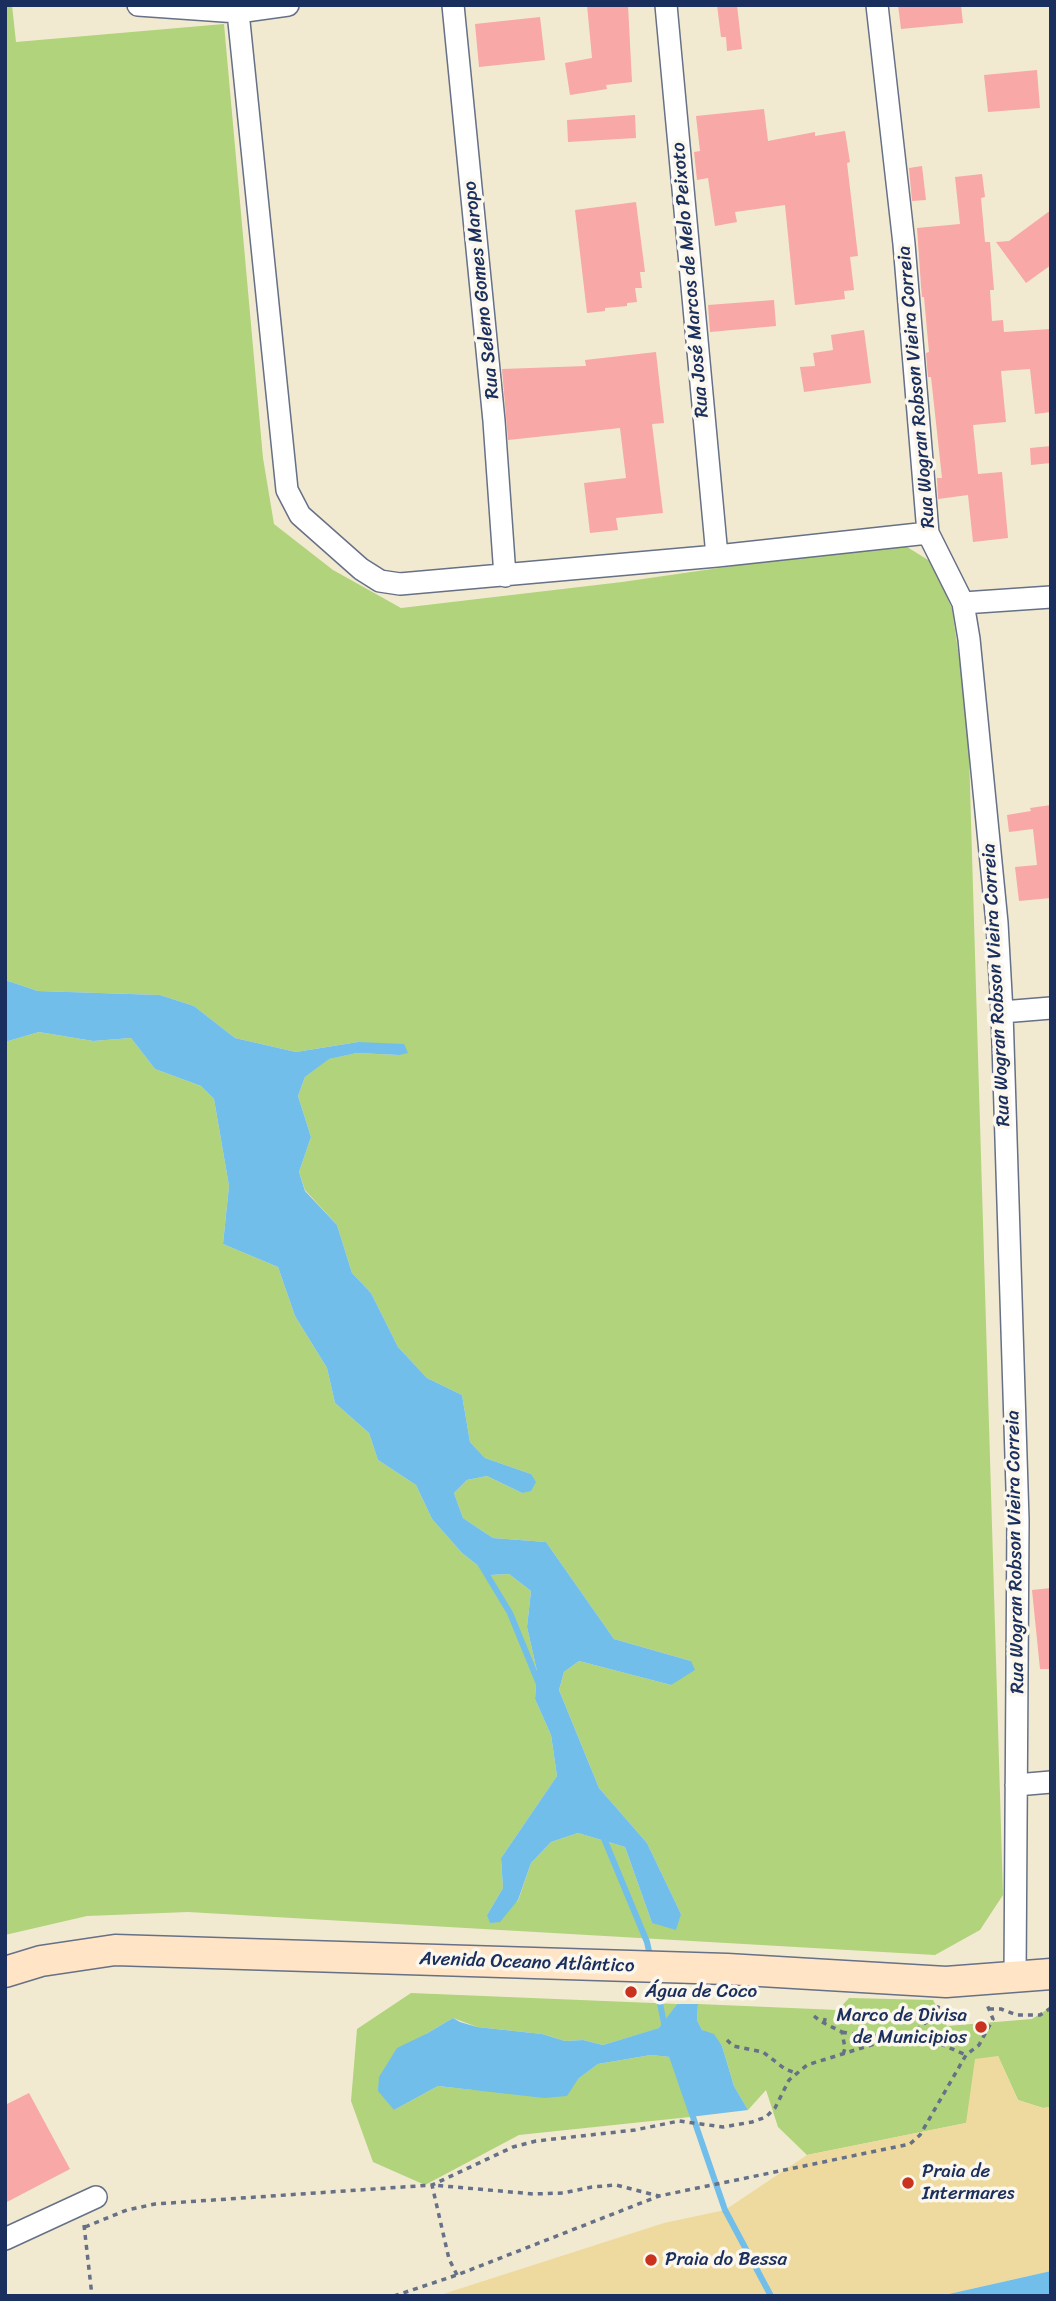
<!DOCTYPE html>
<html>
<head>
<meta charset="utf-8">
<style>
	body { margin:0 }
	#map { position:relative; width:1056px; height:2301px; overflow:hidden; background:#f1ead1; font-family:Sriracha,sans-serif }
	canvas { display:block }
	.frame { position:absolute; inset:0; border:7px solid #1b2f5e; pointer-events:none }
</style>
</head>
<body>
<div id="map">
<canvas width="1056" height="2301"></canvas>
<div class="frame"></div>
</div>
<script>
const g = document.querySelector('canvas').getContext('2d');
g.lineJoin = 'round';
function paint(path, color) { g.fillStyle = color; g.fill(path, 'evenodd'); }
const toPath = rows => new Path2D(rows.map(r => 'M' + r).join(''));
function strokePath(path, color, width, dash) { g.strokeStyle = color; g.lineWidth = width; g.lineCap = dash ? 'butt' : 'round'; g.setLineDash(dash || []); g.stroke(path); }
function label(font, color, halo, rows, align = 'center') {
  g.font = font + ' Sriracha,sans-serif'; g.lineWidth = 7; g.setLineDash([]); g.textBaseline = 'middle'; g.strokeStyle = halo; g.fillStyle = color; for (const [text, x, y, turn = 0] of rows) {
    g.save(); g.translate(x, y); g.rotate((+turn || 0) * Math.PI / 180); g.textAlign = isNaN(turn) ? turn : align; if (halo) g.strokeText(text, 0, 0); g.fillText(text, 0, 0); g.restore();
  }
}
paint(toPath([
	[5,5,12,5,16,42,224,24,263,458,274,524,333,570,401,608,622,582,899,542,933,563,952,609,968,720,1003,1895,980,1930,935,1955,188,1912,87,1916,5,1935,5,1042,39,1032,93,1041,131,1038,155,1069,201,1086,214,1099,229,1186,223,1244,278,1267,295,1316,327,1368,335,1403,369,1433,378,1460,416,1485,432,1519,462,1553,490,1575,509,1574,531,1591,527,1627,537,1671,535,1699,551,1735,557,1776,501,1858,503,1888,487,1915,518,1901,531,1863,551,1842,578,1833,625,1847,652,1923,681,1914,647,1843,599,1788,559,1690,564,1672,579,1661,671,1685,691,1661,614,1639,546,1542,493,1538,463,1518,454,1493,467,1480,487,1476,522,1493,531,1474,485,1458,470,1442,462,1395,427,1378,398,1347,371,1293,352,1273,337,1225,305,1190,299,1172,311,1137,298,1096,305,1077,328,1059,357,1053,399,1055,358,1042,296,1052,235,1038,194,1006,160,995,38,991,5,980],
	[411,1993,677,2004,660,2028,603,2045,583,2040,565,2041,542,2034,477,2027,453,2018,426,2034,394,2110,438,2086,475,2090,578,2079,598,2064,651,2055,670,2057,677,2064,685,2086,690,2117,519,2135,425,2185,373,2162,351,2101,357,2029],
	[849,1998,933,2000,947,2026,1032,2019,1051,2007,1051,2107,1043,2108,1018,2100,998,2056,966,2123,807,2155,778,2127,766,2090,748,2110,734,2086,722,2046,702,2030,697,2020,698,2004,838,2010]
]), '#b1d37c');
paint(toPath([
	[998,2056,1018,2100,1043,2108,1051,2107,1051,2271,940,2296,437,2296,664,2223,725,2210,807,2155,966,2123,975,2059]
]), '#eeda9e');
paint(toPath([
	[5,980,38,991,160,995,194,1006,235,1038,296,1052,358,1042,404,1044,408,1053,399,1055,357,1053,329,1059,305,1077,298,1096,311,1137,299,1172,305,1191,337,1225,352,1273,371,1293,398,1347,427,1378,462,1395,470,1442,485,1458,531,1474,536,1482,531,1491,522,1493,487,1476,467,1480,454,1493,463,1518,493,1538,546,1542,614,1639,691,1661,695,1670,671,1685,579,1661,564,1672,559,1690,599,1788,647,1843,681,1914,676,1930,652,1923,625,1847,578,1833,551,1842,531,1863,518,1900,500,1922,490,1923,487,1915,503,1888,501,1858,557,1776,551,1735,535,1699,537,1671,527,1627,531,1591,509,1574,490,1575,462,1553,432,1519,416,1485,378,1460,369,1433,335,1403,327,1368,295,1316,278,1267,223,1244,229,1186,214,1099,201,1086,155,1069,131,1038,93,1041,39,1032,5,1042],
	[677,2004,698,2004,697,2020,702,2030,714,2034,722,2046,734,2086,748,2110,690,2117,685,2086,677,2064,670,2057,651,2055,598,2064,578,2079,567,2096,544,2098,438,2086,394,2110,378,2091,379,2077,397,2048,426,2034,453,2018,460,2022,477,2027,542,2034,565,2041,583,2040,603,2045,659,2028],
	[1051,2271,1051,2296,940,2296]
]), '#71beeb');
strokePath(toPath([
	[481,1565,510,1613,539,1684],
	[603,1836,647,1942,651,1960],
	[654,1974,665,2028],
	[672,2056,725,2210,771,2296]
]), '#71beeb', 6);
paint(toPath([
	[587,5,628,5,632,82,606,85,607,89,570,95,565,63,592,58],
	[717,5,737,5,742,49,727,51,726,37,721,37],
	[898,5,961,5,963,23,901,29],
	[540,17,545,60,479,67,475,24],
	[1037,70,1040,108,988,112,984,75],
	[764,109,768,141,815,132,815,136,845,131,850,162,847,163,858,256,850,257,854,290,844,291,845,299,795,305,785,205,735,212,737,222,715,226,708,178,697,180,694,152,700,151,696,116],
	[635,115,636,138,568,142,567,120],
	[922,166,926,200,912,201,909,168],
	[982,174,985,197,981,198,985,242,990,242,994,290,990,290,992,321,1003,320,1004,332,1051,329,1051,412,1035,414,1030,369,1001,371,1006,422,973,425,978,474,1002,472,1008,538,973,542,968,495,938,499,937,478,942,478,931,377,928,377,926,353,929,352,924,297,922,297,921,286,917,228,960,224,955,177],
	[636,202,645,272,640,272,642,288,635,288,637,302,627,303,627,306,605,308,605,311,587,313,575,210],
	[1051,210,1051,265,1026,283,996,242,1009,241],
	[774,300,776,326,710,332,708,305],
	[864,330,871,383,804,392,800,367,815,366,813,353,833,350,831,335],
	[656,352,664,423,652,424,663,513,616,518,618,530,590,533,584,483,626,478,620,428,508,440,502,369,586,366,585,360],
	[1051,446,1051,463,1031,465,1030,448],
	[1051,805,1051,898,1019,901,1015,867,1037,865,1033,829,1009,832,1007,815,1031,811,1030,808],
	[1051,1588,1051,1669,1040,1669,1032,1590],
	[29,2093,70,2169,5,2203,5,2105]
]), '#f7a8a7');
const street = toPath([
	[138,5,238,12,288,5],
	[453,5,494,421,505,576],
	[666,5,717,556],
	[877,5,904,244,928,533,963,603,969,639,997,923,1002,1012,1018,1520,1015,1978],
	[238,12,287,490,300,515,361,569,380,581,400,584,717,556,928,533],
	[963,603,1051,597],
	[1002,1012,1051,1008],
	[1016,1785,1051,1782],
	[5,2239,96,2197]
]);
const secondary = toPath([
	[5,1972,41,1961,115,1950,727,1969,946,1982,1051,1974]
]);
strokePath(street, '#667086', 24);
strokePath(secondary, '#667086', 33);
strokePath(toPath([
	[989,2009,1001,2009,1017,2015,1040,2015,1051,2008],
	[814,2016,820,2021,842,2032,845,2048,843,2055],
	[824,2023,826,2015],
	[842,2032,861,2036,887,2036,894,2038],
	[913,2032,966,2055],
	[727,2040,733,2046,763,2052,785,2069,796,2073],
	[84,2225,92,2296],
	[85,2227,127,2210,155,2204,432,2185,513,2147,536,2141,635,2130,679,2121,723,2127,752,2122,766,2117,775,2108,789,2080,807,2065,913,2032,936,2015,939,2004],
	[457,2275,449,2259,432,2185,534,2194,563,2193,592,2187,616,2185,659,2196],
	[394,2296,457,2275,659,2196,910,2144,920,2135,966,2055,979,2045,993,2019,986,2002]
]), '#667086', 3.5, [5, 5]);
strokePath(street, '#fff', 21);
strokePath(secondary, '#ffe4c6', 30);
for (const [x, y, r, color] of [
	[631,1992,7,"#c8321e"],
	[981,2027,7,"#c8321e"],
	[908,2183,7,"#c8321e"],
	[651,2260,7,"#c8321e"]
]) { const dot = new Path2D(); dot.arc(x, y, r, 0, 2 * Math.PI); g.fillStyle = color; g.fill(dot); strokePath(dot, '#fbf7ec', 2.5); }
label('19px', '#1b2f5e', '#fbf7ec', [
	["Rua José Marcos de Melo Peixoto",691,280,-95],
	["Rua Seleno Gomes Maropo",482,290,-96],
	["Rua Wogran Robson Vieira Correia",917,387,-95],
	["Rua Wogran Robson Vieira Correia",997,985,-93],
	["Rua Wogran Robson Vieira Correia",1016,1552,-91],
	["Avenida Oceano Atlântico",527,1963,2]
]);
label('19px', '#1b2f5e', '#fbf7ec', [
	["Água de Coco",645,1992],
	["Marco de Divisa",967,2016,"right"],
	["de Municipios",967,2038,"right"],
	["Praia de",922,2172],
	["Intermares",922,2194],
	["Praia do Bessa",665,2260]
], 'left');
</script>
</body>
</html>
